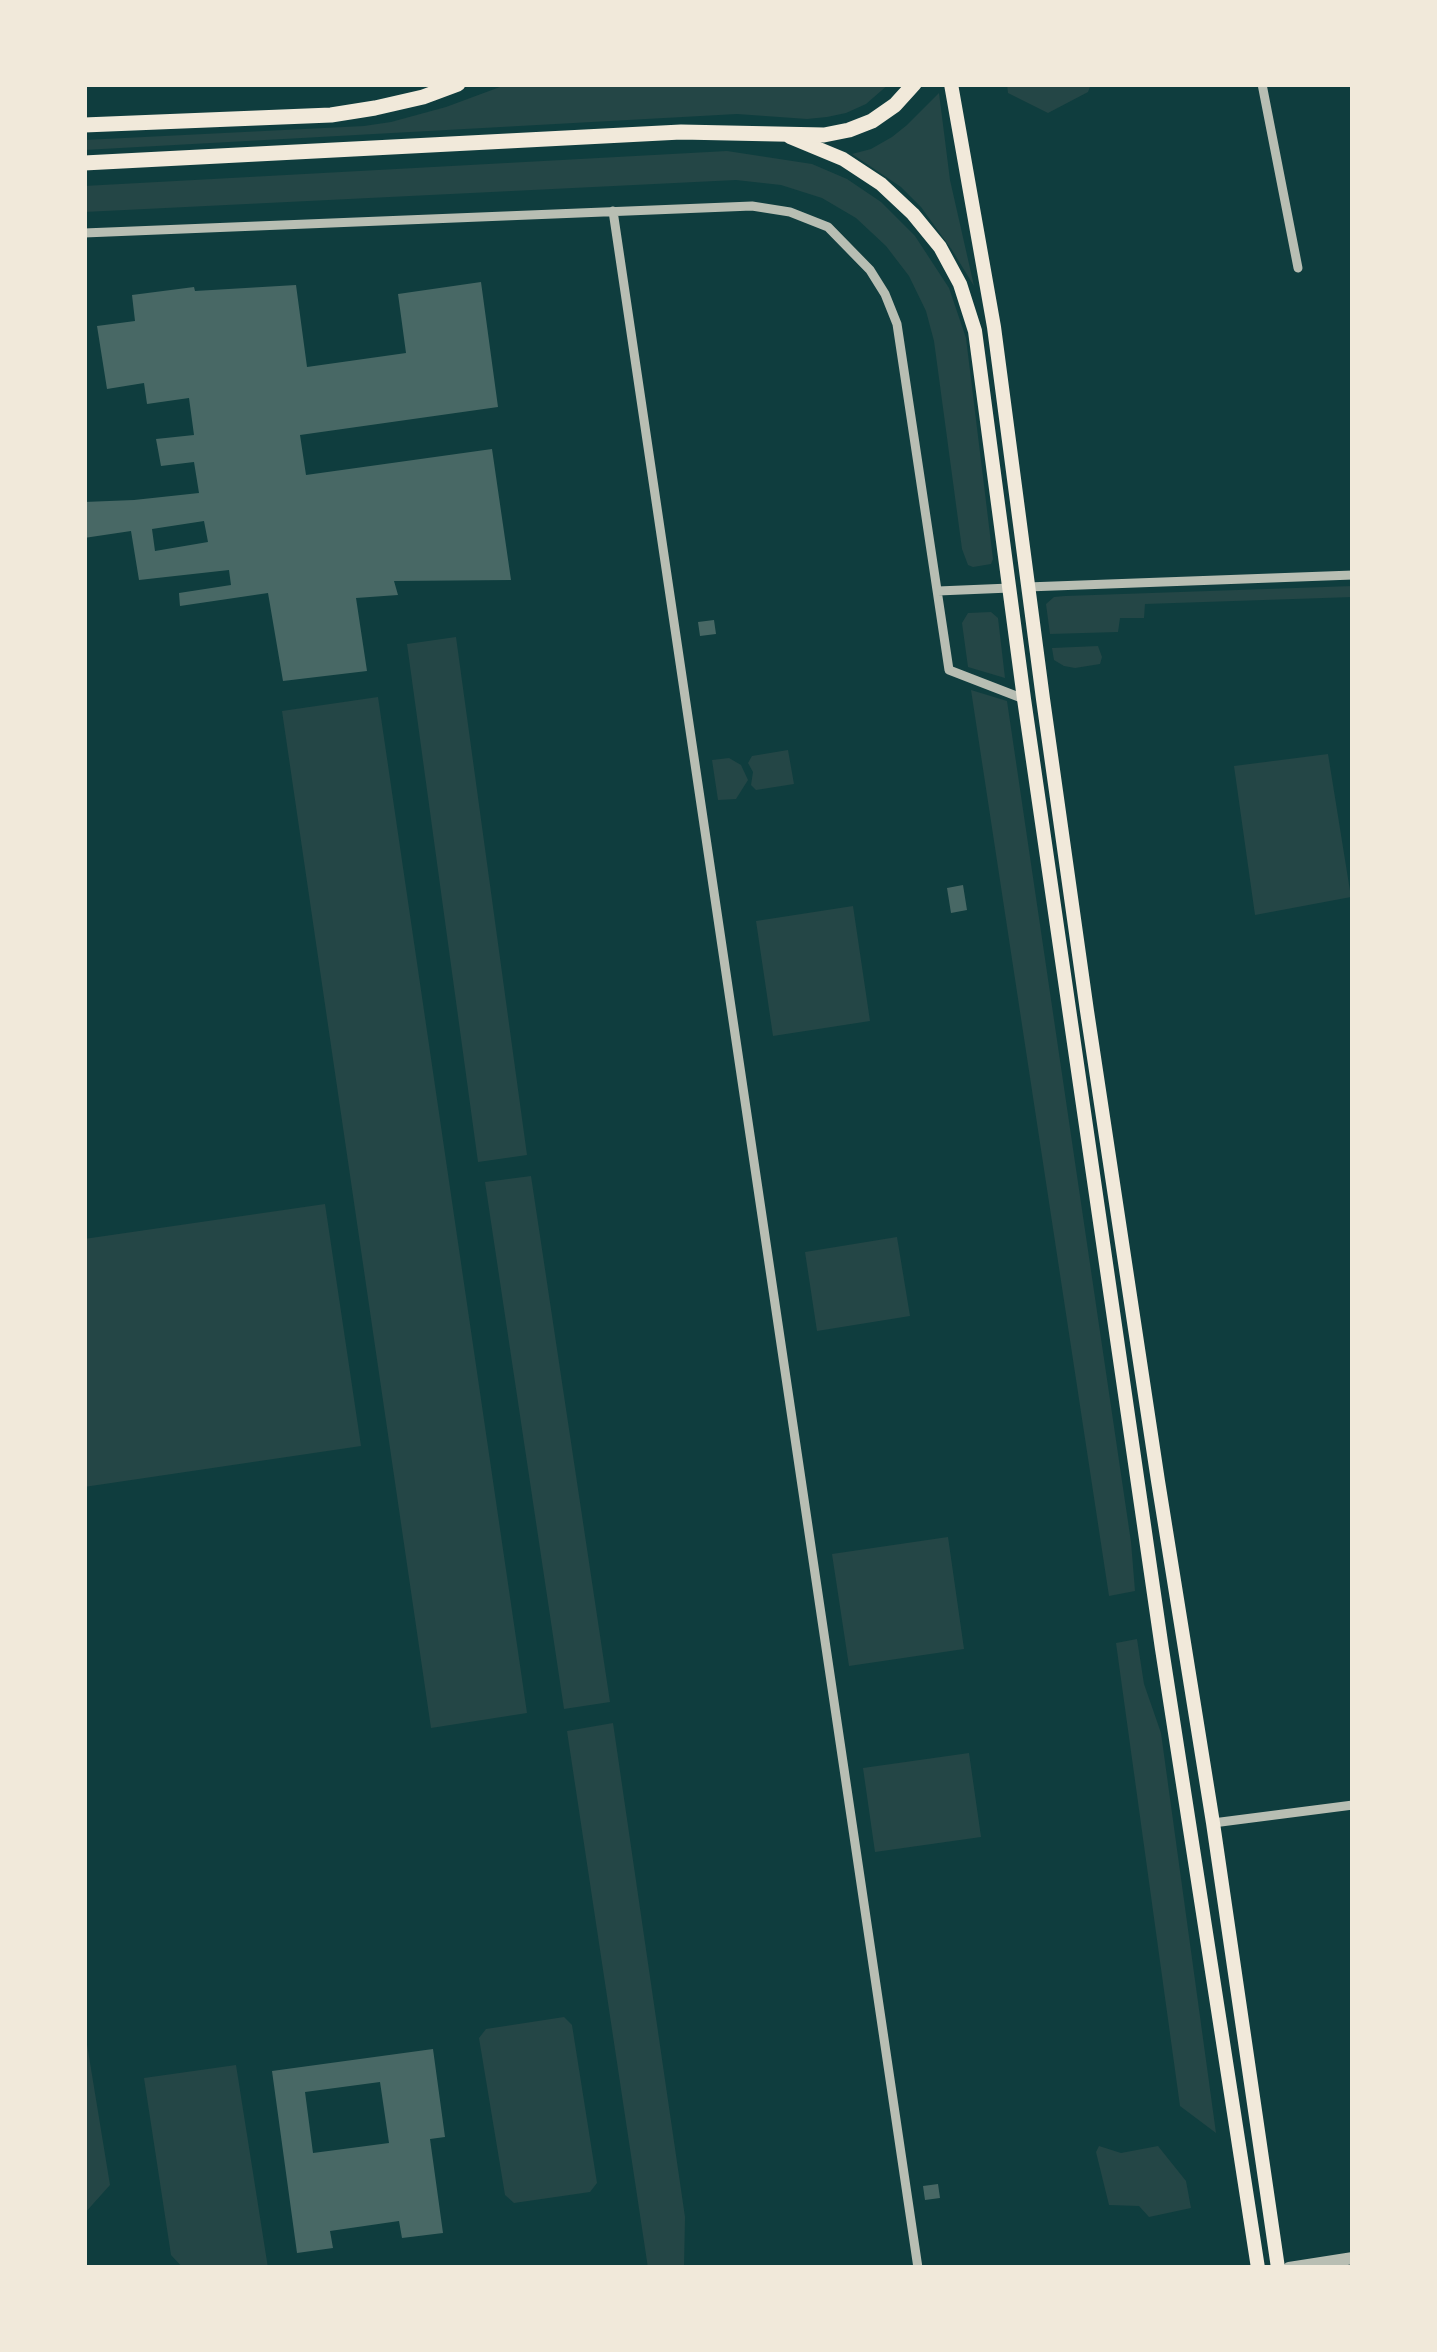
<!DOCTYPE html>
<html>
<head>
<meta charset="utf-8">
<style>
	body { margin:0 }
	#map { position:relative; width:1437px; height:2352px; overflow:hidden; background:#0f3d3e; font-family:Literata,serif }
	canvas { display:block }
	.frame { position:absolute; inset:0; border:87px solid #f1e9da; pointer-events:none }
</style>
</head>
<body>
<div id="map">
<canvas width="1437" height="2352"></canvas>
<div class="frame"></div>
</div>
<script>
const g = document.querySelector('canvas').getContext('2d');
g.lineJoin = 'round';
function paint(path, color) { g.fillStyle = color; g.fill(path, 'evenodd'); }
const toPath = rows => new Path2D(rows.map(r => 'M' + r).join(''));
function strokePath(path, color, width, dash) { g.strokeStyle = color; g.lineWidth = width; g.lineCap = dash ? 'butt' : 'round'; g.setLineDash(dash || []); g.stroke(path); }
paint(toPath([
	[508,84,889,84,866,104,846,113,827,117,807,119,737,114,84,150,84,140,364,126,391,122,446,107],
	[1007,84,1091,84,1088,92,1048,113,1008,93],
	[939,93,950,180,974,286,952,250,921,207,901,187,852,154,871,149,892,137,907,125],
	[727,151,812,164,847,179,881,202,915,236,949,288,966,338,993,559,991,564,973,567,968,565,962,549,934,341,926,311,909,276,886,246,856,218,822,198,781,185,736,180,84,212,84,186],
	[1353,586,1353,597,1145,604,1144,618,1120,618,1118,632,1050,634,1046,604,1054,597,1065,596],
	[991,612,998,618,1005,678,968,667,962,623,968,613],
	[456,637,527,1155,478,1162,407,644],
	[1098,646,1102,657,1100,664,1075,668,1064,666,1054,660,1052,648],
	[971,690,1007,701,1131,1542,1135,1591,1109,1596],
	[378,697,527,1713,431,1728,282,711],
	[788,750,794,784,756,790,751,785,753,772,748,763,752,756],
	[1328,754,1351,897,1255,915,1234,766],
	[729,758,741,765,748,780,736,799,718,800,712,760],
	[853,906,870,1021,773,1036,756,921],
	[531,1176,610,1702,564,1709,485,1182],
	[325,1204,361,1446,84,1487,84,1239],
	[897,1237,910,1316,817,1331,805,1252],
	[948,1537,964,1649,849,1666,832,1554],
	[1137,1639,1144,1684,1161,1733,1216,2133,1180,2106,1116,1643],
	[613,1723,685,2217,684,2268,648,2268,567,1731],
	[969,1753,981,1837,875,1852,863,1768],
	[564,2017,572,2025,597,2183,590,2192,514,2203,505,2195,479,2038,486,2029],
	[84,2026,110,2185,84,2214],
	[236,2065,268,2268,183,2268,171,2255,144,2078],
	[1099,2146,1121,2153,1158,2146,1186,2181,1191,2208,1149,2217,1139,2206,1109,2205,1096,2152]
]), '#244646');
paint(toPath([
	[481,282,498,407,300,435,306,475,492,449,511,580,394,581,398,595,356,598,367,671,283,681,268,593,180,606,179,593,231,585,229,570,139,580,131,531,84,538,84,502,134,500,199,493,194,462,161,466,156,439,194,435,189,398,147,404,144,383,107,389,97,326,135,321,132,295,194,287,195,291,296,285,307,367,406,353,398,294],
	[204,521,208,542,155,551,152,529],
	[714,620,716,634,700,636,698,622],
	[963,885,967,910,951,913,947,888],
	[433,2049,445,2137,430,2139,443,2233,402,2238,399,2221,330,2231,333,2248,297,2253,272,2071],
	[380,2082,389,2143,313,2153,305,2092],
	[938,2184,940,2198,925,2200,923,2186]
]), '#486865');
strokePath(toPath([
	[1262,84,1298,268],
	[613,211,918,2268],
	[84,233,752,206,790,212,828,227,870,270,885,294,897,324,949,670,1024,699],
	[1027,587,1353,575],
	[938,591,1010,588],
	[1213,1823,1353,1805]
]), '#b8beb3', 9);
strokePath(toPath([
	[1289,2268,1353,2258]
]), '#b8beb3', 12);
strokePath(toPath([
	[951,84,994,327,1043,699,1087,1011,1158,1481,1213,1823,1278,2268],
	[790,137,843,159,881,184,913,214,940,247,960,284,975,331,1024,699,1162,1649,1258,2268]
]), '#f1e9da', 14);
strokePath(toPath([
	[84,125,331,115,375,108,423,97,458,84],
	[84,163,681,132,824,135,849,130,872,121,895,105,914,84]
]), '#f1e9da', 15);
</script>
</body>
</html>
